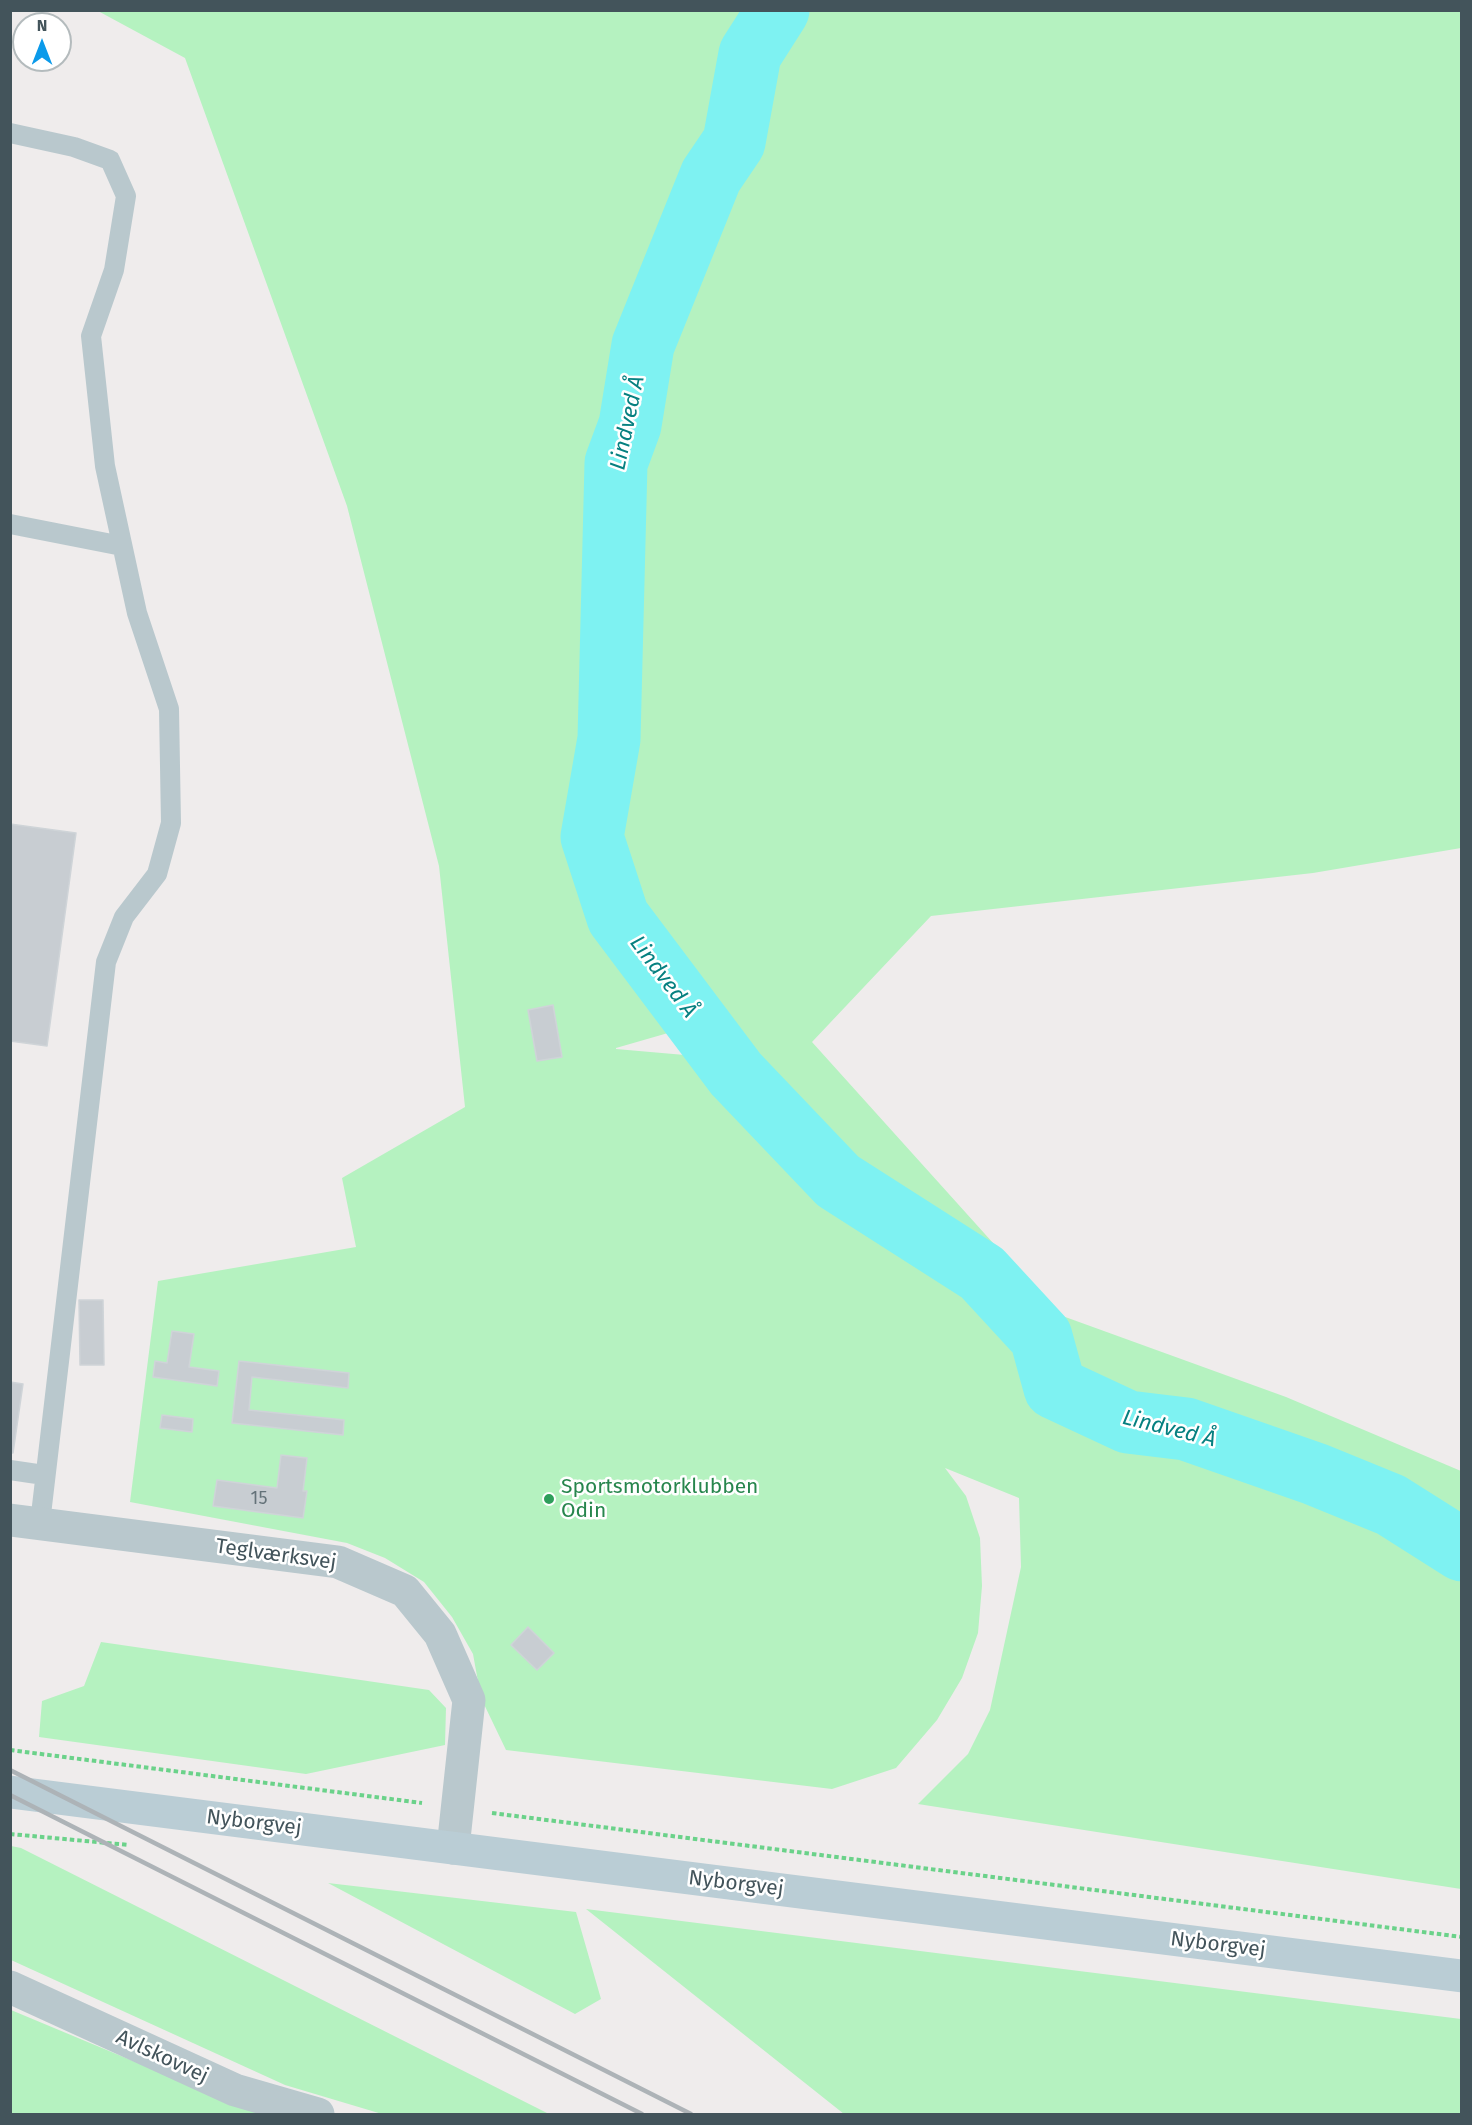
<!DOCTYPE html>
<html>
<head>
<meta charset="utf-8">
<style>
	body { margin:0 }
	#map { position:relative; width:1472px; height:2125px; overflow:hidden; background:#efecec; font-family:"Fira Sans",sans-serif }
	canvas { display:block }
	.frame { position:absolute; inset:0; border:12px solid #43545b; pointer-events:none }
	.north { position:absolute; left:12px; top:12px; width:60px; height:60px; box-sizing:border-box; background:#fff; border:2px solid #b4bbbd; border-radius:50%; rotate:0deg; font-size:16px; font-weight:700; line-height:24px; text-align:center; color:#43545b }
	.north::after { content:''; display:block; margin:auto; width:21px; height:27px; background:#0b9aea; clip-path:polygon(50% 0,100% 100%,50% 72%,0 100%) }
</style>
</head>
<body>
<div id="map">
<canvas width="1472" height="2125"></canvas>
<div class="frame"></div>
<div class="north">N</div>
</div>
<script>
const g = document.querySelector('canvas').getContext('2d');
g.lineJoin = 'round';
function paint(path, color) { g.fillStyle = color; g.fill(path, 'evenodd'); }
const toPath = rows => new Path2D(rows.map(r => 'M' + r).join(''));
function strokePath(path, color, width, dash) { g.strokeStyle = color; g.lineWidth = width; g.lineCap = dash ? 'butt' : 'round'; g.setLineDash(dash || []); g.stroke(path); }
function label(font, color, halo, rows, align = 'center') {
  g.font = font + ' "Fira Sans",sans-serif'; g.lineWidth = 5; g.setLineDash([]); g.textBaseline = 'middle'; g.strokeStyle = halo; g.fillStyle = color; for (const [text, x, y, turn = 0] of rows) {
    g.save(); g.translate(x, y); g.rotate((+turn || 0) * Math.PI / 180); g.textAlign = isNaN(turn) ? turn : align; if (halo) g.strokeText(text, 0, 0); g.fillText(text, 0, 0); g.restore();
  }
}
paint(toPath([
	[98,11,1461,11,1461,848,1313,873,931,916,812,1042,1057,1314,1286,1397,1461,1471,1461,1889,918,1804,968,1754,990,1710,1021,1567,1019,1498,945,1468,966,1496,980,1538,982,1586,978,1633,962,1678,937,1720,896,1768,832,1789,506,1750,481,1698,473,1654,452,1617,424,1582,385,1558,347,1543,130,1502,158,1281,356,1247,342,1178,465,1107,439,866,347,506,185,58],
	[727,1016,765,1062,616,1049,616,1048],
	[101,1642,429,1690,446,1708,445,1745,306,1774,39,1737,42,1701,84,1686],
	[11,1846,21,1848,549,2114,382,2114,285,2085,11,1960],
	[328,1883,576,1912,601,1999,575,2014],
	[586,1909,1461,2019,1461,2114,844,2114],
	[11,2010,260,2114,11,2114]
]), '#b5f2c0');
strokePath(toPath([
	[778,10,750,54,734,142,711,176,643,345,630,425,616,463,609,739,592,837,618,917,736,1074,838,1181,982,1273,1041,1337,1055,1388,1128,1422,1186,1429,1315,1474,1391,1505,1462,1550]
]), '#7ef2f2', 63);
const building = toPath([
	[10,824,76,833,47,1046,10,1041,10,824],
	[553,1005,562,1057,537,1061,528,1010,553,1005],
	[79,1300,103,1300,104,1365,80,1365,79,1300],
	[172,1331,194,1334,189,1367,219,1371,217,1386,153,1377,155,1361,167,1363,172,1331],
	[239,1361,349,1373,348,1388,252,1377,249,1410,344,1420,343,1435,232,1423,239,1361],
	[10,1382,23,1384,13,1453,10,1453,10,1382],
	[162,1415,193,1419,192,1432,160,1428,162,1415],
	[281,1455,307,1458,303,1491,307,1491,303,1518,213,1506,217,1480,277,1488,281,1455],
	[528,1627,554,1653,537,1670,511,1645,528,1627]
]);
paint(building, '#c8cdd2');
strokePath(building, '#cfd4d8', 1.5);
strokePath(toPath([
	[10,1750,422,1803],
	[492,1813,1462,1937],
	[10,1834,129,1845]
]), '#6bd28a', 4, [4.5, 3]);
strokePath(toPath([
	[10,133,74,147,110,160,126,196,114,270,91,336,105,466,137,613,169,709,171,823,157,874,124,917,106,962,40,1523],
	[10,524,122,546],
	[10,1470,44,1475]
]), '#b9c8cd', 20);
strokePath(toPath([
	[10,1520,338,1562,405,1591,440,1634,469,1700,453,1848],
	[10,1987,235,2090,318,2114]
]), '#b9c8cd', 33);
strokePath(toPath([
	[10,1792,1462,1976]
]), '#bacdd5', 33);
strokePath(toPath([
	[10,1770,691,2114],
	[10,1795,642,2114]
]), '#adb3b7', 4.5);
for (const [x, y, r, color] of [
	[549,1499,6,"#2e9e5b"]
]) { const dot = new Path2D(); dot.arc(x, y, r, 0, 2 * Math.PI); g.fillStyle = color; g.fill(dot); strokePath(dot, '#fff', 2); }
label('18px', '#647279', null, [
	["15",259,1499]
]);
label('21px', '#27864d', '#fff', [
	["Sportsmotorklubben",561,1487],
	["Odin",561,1511]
], 'left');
label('21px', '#43545b', '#fff', [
	["Teglværksvej",276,1555,8],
	["Nyborgvej",254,1823,7],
	["Nyborgvej",736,1884,7],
	["Nyborgvej",1218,1945,7],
	["Avlskovvej",162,2057,25]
]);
label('italic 22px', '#068080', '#fff', [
	["Lindved Å",628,423,-78],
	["Lindved Å",663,977,53],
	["Lindved Å",1169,1429,14]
]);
</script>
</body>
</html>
